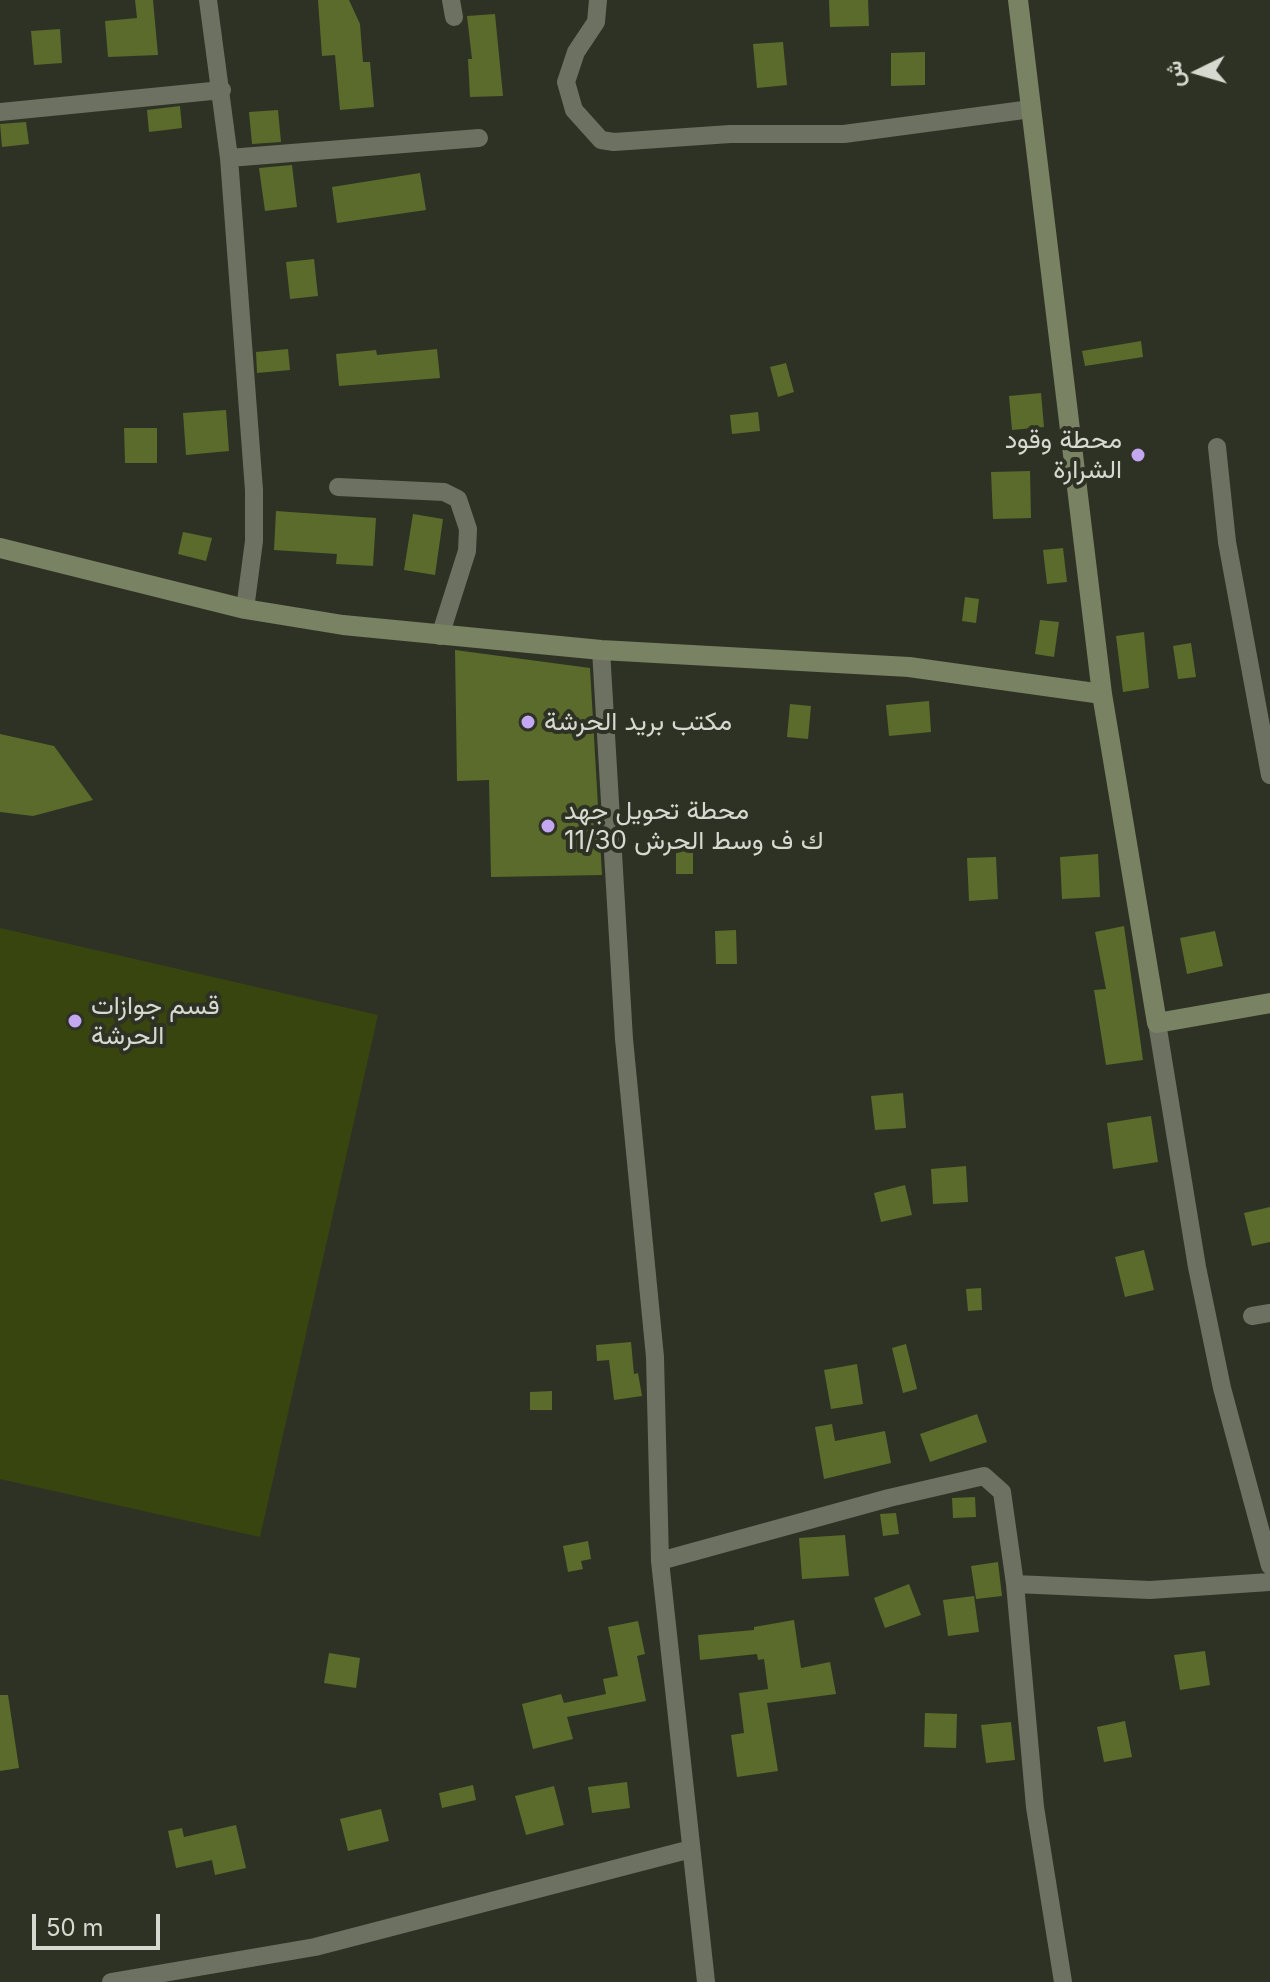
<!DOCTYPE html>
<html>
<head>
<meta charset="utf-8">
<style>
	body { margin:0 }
	#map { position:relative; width:1270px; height:1982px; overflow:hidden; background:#2e3224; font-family:Inter,Vazirmatn,sans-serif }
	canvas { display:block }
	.north { position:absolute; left:1158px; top:32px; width:80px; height:80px; -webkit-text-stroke:6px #2e3224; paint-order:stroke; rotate:265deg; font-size:22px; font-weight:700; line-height:32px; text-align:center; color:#d6d9d0 }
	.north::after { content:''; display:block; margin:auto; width:28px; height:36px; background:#d6d9d0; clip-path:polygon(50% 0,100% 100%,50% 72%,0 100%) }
	.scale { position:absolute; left:32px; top:1914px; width:128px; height:36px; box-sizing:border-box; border:4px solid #d6d9d0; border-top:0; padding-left:10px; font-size:24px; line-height:28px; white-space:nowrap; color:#d6d9d0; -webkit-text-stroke:6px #2e3224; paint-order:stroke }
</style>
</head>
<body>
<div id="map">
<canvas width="1270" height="1982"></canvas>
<div class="north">ش</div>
<div class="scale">50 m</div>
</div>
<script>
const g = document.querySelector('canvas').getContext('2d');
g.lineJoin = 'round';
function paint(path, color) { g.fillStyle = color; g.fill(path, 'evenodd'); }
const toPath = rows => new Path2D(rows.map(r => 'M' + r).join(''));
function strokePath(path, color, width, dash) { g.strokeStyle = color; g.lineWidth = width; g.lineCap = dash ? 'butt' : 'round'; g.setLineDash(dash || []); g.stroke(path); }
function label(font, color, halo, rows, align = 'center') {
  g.font = font + ' Inter,Vazirmatn,sans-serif'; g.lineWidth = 8; g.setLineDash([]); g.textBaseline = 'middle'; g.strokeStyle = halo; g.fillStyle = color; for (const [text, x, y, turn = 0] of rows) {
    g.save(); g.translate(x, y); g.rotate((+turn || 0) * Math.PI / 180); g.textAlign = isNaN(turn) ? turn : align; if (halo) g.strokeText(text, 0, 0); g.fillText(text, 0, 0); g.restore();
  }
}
paint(toPath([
	[0,928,378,1015,260,1537,0,1479]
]), '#38450e');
paint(toPath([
	[135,0,153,0,158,55,108,57,105,21,137,18],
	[318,0,349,0,360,24,363,62,370,62,374,107,340,110,335,55,322,56],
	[829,0,868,0,869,26,830,27],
	[495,14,503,96,470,97,468,59,472,59,467,16],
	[60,29,62,63,34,65,31,31],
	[783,42,787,85,757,88,753,44],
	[925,52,925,85,891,86,891,53],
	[180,106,182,128,149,132,147,110],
	[278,110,281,142,252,144,249,112],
	[26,122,29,144,2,147,0,124],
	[292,165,297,207,265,211,259,168],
	[420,173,426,210,337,223,332,187],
	[314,259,318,296,290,299,286,262],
	[1141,341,1143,357,1085,366,1082,351],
	[288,349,290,370,257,373,256,352],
	[437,349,440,378,339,386,336,354,376,350,377,355],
	[786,363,794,392,778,397,770,367],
	[1041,393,1044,427,1012,430,1009,396],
	[226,410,229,451,186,455,183,413],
	[758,412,760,431,732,434,730,415],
	[124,428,157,428,157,463,125,463],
	[1030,471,1031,518,993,519,991,472],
	[276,511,376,518,373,566,336,564,337,554,274,550],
	[413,514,443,519,435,575,404,570],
	[183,532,212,538,206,561,178,554],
	[1063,548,1067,582,1047,584,1043,550],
	[965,597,979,599,976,623,962,621],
	[1040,620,1059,622,1054,657,1035,654],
	[1144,632,1149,688,1123,692,1116,636],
	[1191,643,1196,677,1178,679,1173,646],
	[455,650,590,668,602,875,491,877,489,780,457,781],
	[929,701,931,732,889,736,886,705],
	[790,704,811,706,808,739,787,737],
	[0,734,54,746,93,800,33,816,0,812],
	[676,840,693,840,693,874,676,874],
	[1098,854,1100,897,1062,899,1060,857],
	[996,857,998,899,969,901,967,858],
	[1124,926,1143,1060,1106,1065,1094,990,1106,989,1095,932],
	[736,930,737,964,716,964,715,931],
	[1215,931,1223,966,1187,974,1180,938],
	[903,1093,906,1128,875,1130,871,1096],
	[1151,1116,1158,1162,1113,1169,1107,1123],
	[966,1166,968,1202,933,1204,931,1169],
	[905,1185,912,1215,881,1222,874,1193],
	[1270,1207,1270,1242,1252,1246,1244,1213],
	[1144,1250,1154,1290,1125,1297,1115,1257],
	[981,1288,982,1310,968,1311,966,1289],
	[631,1342,634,1374,638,1373,642,1396,614,1400,609,1360,597,1361,596,1345],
	[906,1344,917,1389,903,1393,892,1348],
	[857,1364,863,1404,831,1409,824,1370],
	[552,1391,552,1410,530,1410,530,1392],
	[977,1414,987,1442,930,1462,920,1434],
	[832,1424,835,1441,885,1431,891,1463,824,1479,815,1427],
	[975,1497,976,1517,953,1518,952,1498],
	[896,1513,899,1534,883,1536,880,1514],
	[845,1535,849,1576,802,1579,799,1538],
	[588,1541,591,1559,581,1561,583,1569,568,1572,563,1546],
	[998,1562,1002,1596,976,1599,971,1566],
	[909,1584,921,1615,885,1628,874,1598],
	[974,1596,979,1632,948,1636,943,1600],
	[794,1620,801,1668,830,1662,836,1694,767,1703,778,1771,737,1777,731,1735,744,1733,739,1693,768,1689,764,1659,758,1660,757,1654,700,1660,698,1635,754,1630,754,1627],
	[638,1621,645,1654,637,1656,646,1701,567,1717,573,1739,533,1749,522,1704,561,1694,564,1703,606,1694,603,1679,618,1676,608,1627],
	[1205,1651,1210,1685,1180,1690,1174,1655],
	[329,1653,360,1658,356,1688,324,1683],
	[0,1695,8,1695,19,1768,0,1771],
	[925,1713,957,1714,956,1748,924,1747],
	[1125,1721,1132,1757,1104,1762,1097,1727],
	[1011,1722,1015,1760,986,1763,981,1725],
	[627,1782,630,1808,592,1813,588,1787],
	[473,1785,476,1800,442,1808,439,1793],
	[554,1786,564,1825,526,1835,515,1796],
	[381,1809,389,1841,348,1851,340,1819],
	[236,1825,246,1868,215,1875,212,1860,176,1868,168,1831,182,1828,184,1837]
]), '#5a6b2b');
strokePath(toPath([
	[208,0,229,158,254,490,254,541,245,609],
	[451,0,454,17],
	[598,0,596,22,576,52,566,82,574,110,601,140,614,142,730,134,844,134,1031,109],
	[0,112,222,90],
	[229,158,479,138],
	[1217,447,1227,542,1270,775],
	[338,487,444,492,458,499,468,529,467,551,440,636],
	[601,650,624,1039,655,1357,660,1561,706,1982],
	[1157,1023,1197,1267,1222,1388,1270,1566],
	[1252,1316,1270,1313],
	[660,1561,889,1498,984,1476,1002,1492,1015,1584],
	[111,1982,315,1947,691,1849],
	[1063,1982,1035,1807,1015,1584,1150,1590,1270,1582]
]), '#6c7161', 18);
strokePath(toPath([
	[1018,0,1102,694,1157,1023,1270,1003],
	[0,548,245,609,343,625,601,650,909,667,1102,694]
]), '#798262', 20);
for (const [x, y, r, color] of [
	[1138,455,8,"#c4a7f1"],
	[528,722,8,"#c4a7f1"],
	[548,826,8,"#c4a7f1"],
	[75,1021,8,"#c4a7f1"]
]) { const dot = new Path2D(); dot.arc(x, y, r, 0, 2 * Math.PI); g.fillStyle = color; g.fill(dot); strokePath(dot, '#2e3224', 3); }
label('26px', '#d6d9d0', '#2e3224', [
	["محطة وقود",1122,440,"right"],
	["الشرارة",1122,470,"right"],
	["مكتب بريد الحرشة",544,722],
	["محطة تحويل جهد",564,811],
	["11/30 ك ف وسط الحرش",564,841],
	["قسم جوازات",91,1006],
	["الحرشة",91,1036]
], 'left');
</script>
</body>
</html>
